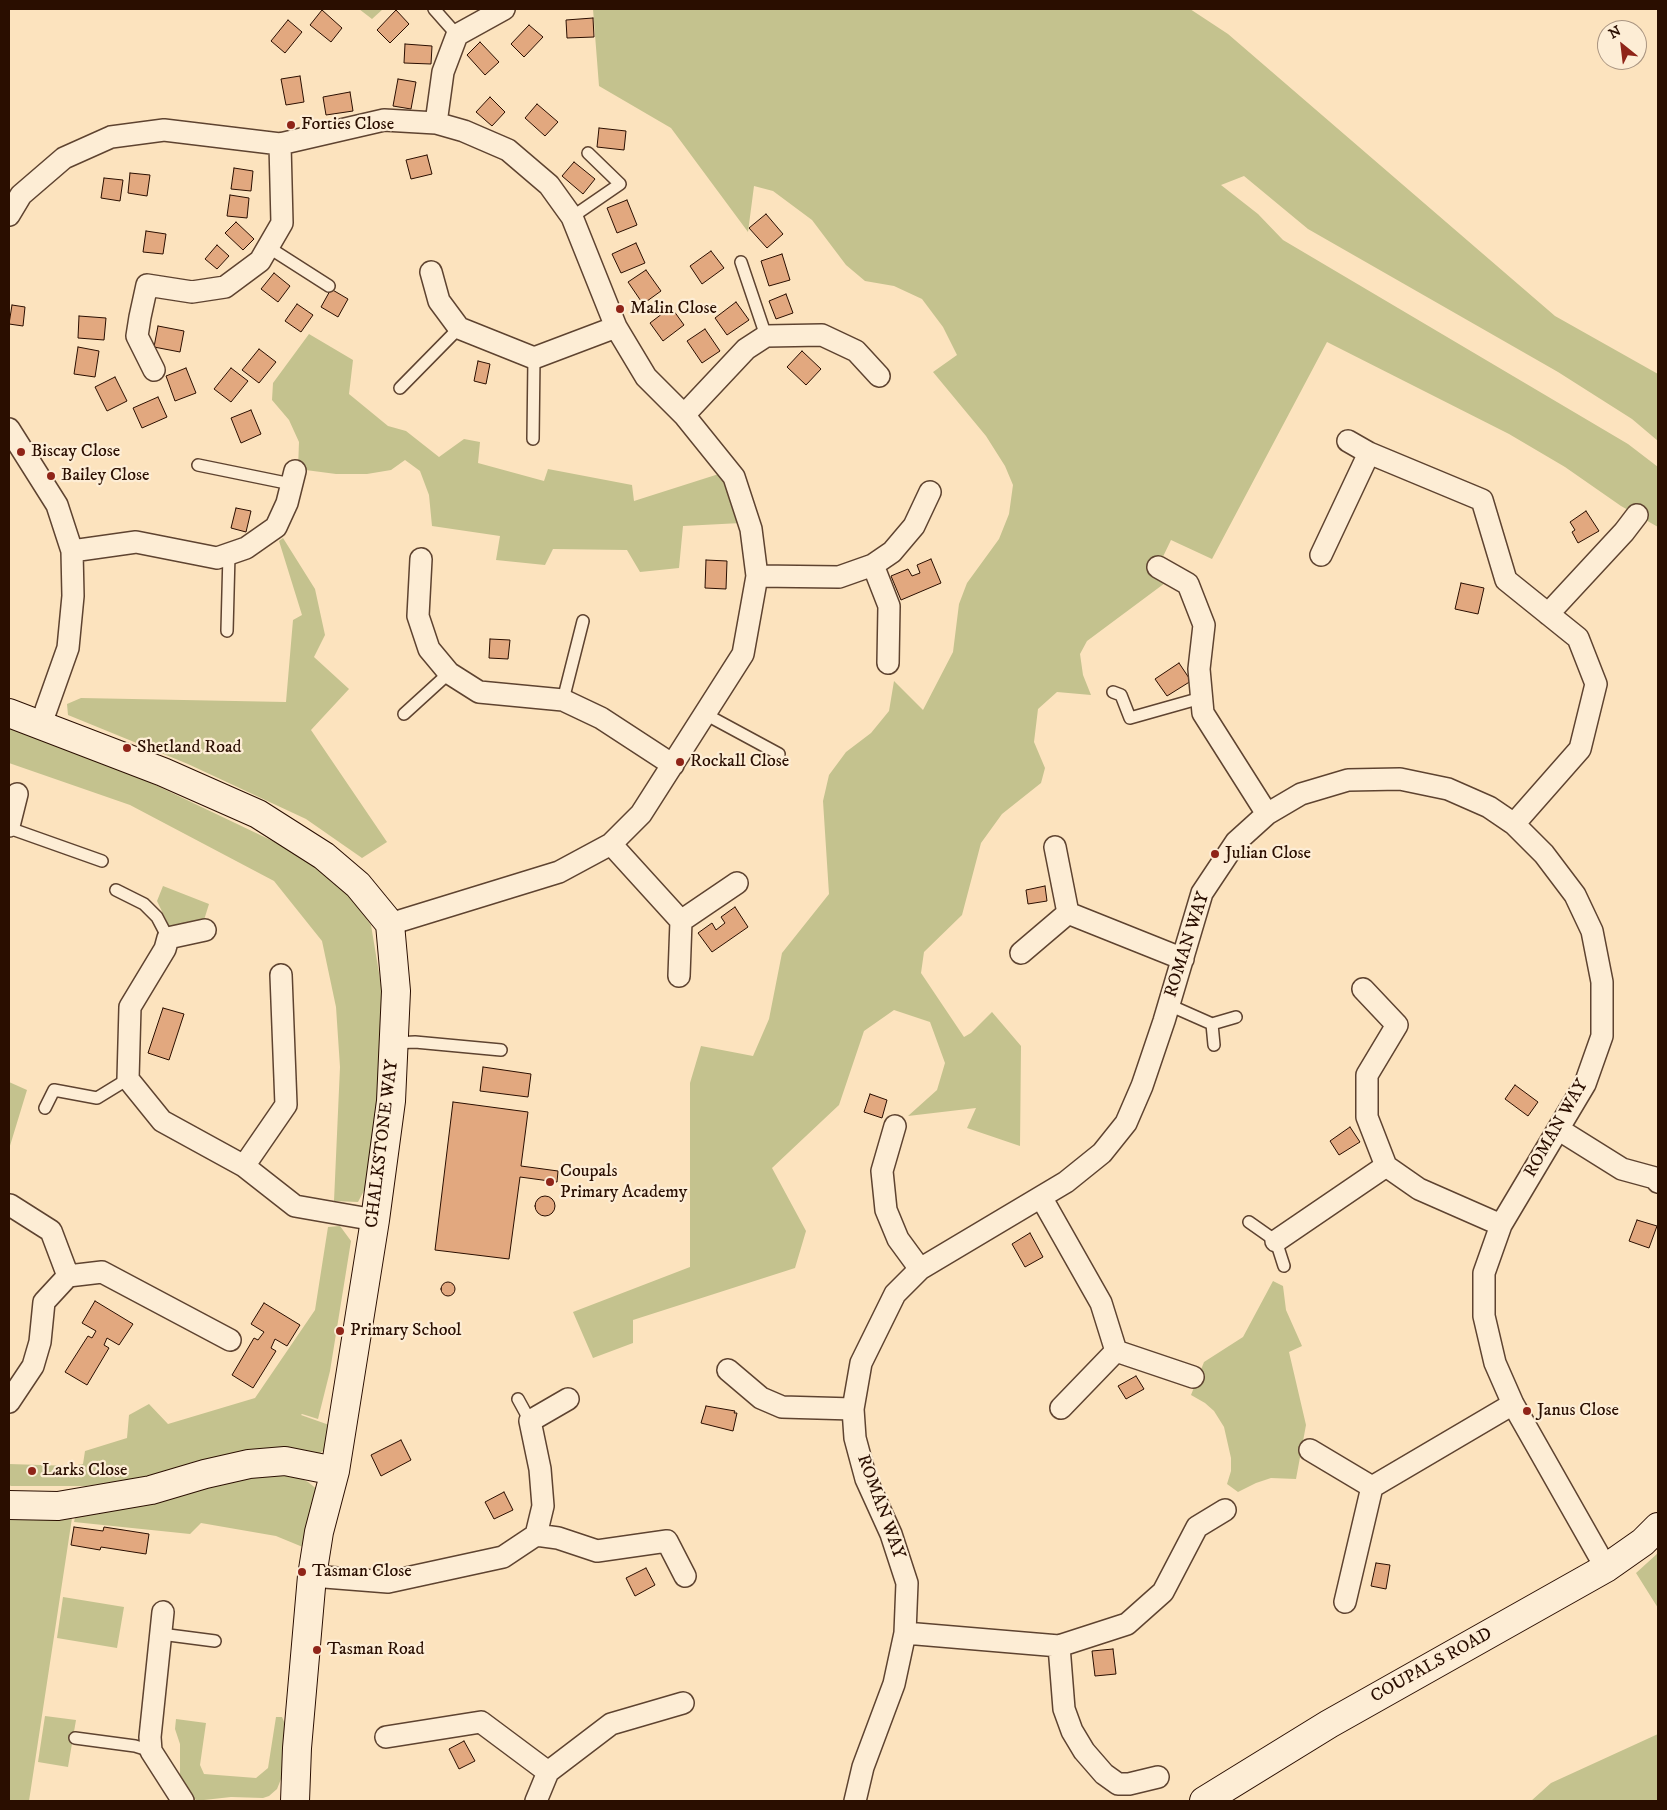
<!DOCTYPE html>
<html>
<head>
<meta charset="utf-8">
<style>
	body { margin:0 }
	#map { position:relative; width:1667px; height:1810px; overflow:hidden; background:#fce3be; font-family:"IM FELL DW Pica",serif }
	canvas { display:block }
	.frame { position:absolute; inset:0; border:10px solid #2a0e00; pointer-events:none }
	.north { position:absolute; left:1597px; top:20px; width:50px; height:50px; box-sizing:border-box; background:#fdedd5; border:1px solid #a99480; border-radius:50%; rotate:331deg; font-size:14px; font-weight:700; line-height:20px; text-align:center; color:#2a0e00 }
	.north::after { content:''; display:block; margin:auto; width:18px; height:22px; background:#8f2418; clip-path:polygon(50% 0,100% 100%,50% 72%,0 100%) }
</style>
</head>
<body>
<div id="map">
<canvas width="1667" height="1810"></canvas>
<div class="frame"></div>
<div class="north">N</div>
</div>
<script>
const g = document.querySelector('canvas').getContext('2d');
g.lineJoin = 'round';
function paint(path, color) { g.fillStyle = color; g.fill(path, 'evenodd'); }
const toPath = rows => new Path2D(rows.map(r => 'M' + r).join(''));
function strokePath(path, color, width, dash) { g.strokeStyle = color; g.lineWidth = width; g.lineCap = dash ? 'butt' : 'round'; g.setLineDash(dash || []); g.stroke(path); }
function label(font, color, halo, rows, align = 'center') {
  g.font = font + ' "IM FELL DW Pica",serif'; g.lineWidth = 4.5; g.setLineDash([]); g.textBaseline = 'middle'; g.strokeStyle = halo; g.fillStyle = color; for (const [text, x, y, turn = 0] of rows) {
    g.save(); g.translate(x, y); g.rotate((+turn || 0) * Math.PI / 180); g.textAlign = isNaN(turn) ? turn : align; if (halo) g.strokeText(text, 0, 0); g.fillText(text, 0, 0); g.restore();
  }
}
paint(toPath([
	[359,9,383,9,372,19],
	[593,9,1190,9,1228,34,1555,316,1658,374,1658,441,1632,419,1558,372,1308,229,1244,176,1221,185,1258,214,1283,240,1628,444,1658,467,1658,527,1621,506,1565,467,1509,434,1327,342,1212,559,1171,540,1158,567,1165,583,1087,641,1080,654,1083,675,1091,695,1057,692,1038,709,1034,742,1045,768,1041,783,1002,814,981,843,962,915,924,952,921,973,964,1037,971,1033,992,1012,1021,1046,1020,1146,967,1128,976,1108,908,1116,937,1090,945,1063,930,1022,894,1010,864,1031,839,1105,772,1168,806,1231,795,1268,633,1320,633,1343,593,1358,573,1312,690,1267,690,1083,701,1046,753,1056,769,1019,782,953,829,894,823,801,829,775,846,752,871,733,889,711,894,681,923,710,953,652,959,604,967,583,999,539,1009,514,1013,485,1005,466,986,436,933,372,957,355,943,327,922,299,894,286,865,281,846,265,812,220,773,191,754,186,748,232,671,128,599,86],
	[309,334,353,360,349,394,388,426,406,431,439,457,464,439,480,442,478,463,544,481,548,469,632,485,634,501,725,472,741,523,683,526,679,568,640,572,627,550,553,549,545,565,496,560,500,536,432,526,429,495,420,471,405,460,391,470,367,474,336,474,298,469,299,442,289,420,272,400,273,383],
	[283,538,315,589,325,635,314,657,349,689,311,730,387,842,362,858,306,819,188,764,68,715,67,704,81,698,286,702,293,620,302,615,279,541],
	[9,726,59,744,145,780,279,844,336,878,371,925,384,1003,380,1080,367,1185,358,1202,334,1201,340,1067,336,1007,322,941,274,881,130,805,9,763],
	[163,886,209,904,204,920,174,930,169,926,157,901],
	[9,1082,27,1090,9,1149],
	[340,1226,351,1241,330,1371,318,1419,302,1414,301,1415,332,1426,329,1441,323,1451,317,1455,146,1481,121,1481,86,1486,11,1486,9,1485,9,1464,72,1466,83,1464,85,1451,127,1438,129,1415,149,1404,168,1424,255,1398,315,1310,328,1227],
	[1273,1281,1283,1286,1286,1310,1302,1346,1289,1352,1306,1425,1296,1479,1271,1478,1256,1483,1238,1492,1227,1484,1231,1471,1231,1458,1224,1427,1214,1411,1205,1403,1191,1395,1204,1362,1243,1337],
	[270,1473,293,1475,308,1482,318,1490,310,1550,276,1536,201,1523,190,1534,74,1522,76,1513],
	[9,1518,72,1518,29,1801,9,1801],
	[1658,1553,1658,1608,1636,1573],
	[63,1597,124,1607,117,1648,57,1638],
	[45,1716,76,1720,68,1767,38,1762],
	[276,1717,282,1717,288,1731,283,1774,277,1789,269,1796,263,1798,231,1797,204,1800,196,1800,187,1792,180,1779,180,1744,175,1729,176,1719,206,1723,200,1765,204,1774,256,1778,268,1768],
	[1658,1734,1658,1801,1531,1801,1551,1783]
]), '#c4c28e');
const building = toPath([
	[322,10,342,28,331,42,310,25,322,10],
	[396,10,409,24,390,43,377,30,396,10],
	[593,18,594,37,567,38,566,20,593,18],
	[288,20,302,32,285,53,271,41,288,20],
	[529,25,543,37,524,57,511,44,529,25],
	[480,42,499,62,485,75,467,55,480,42],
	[405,44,432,46,431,64,404,63,405,44],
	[300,76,304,102,286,105,281,79,300,76],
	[398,79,416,82,411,109,393,106,398,79],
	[350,92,353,111,326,115,323,97,350,92],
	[490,97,505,112,492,126,476,112,490,97],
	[537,104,558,122,545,136,525,118,537,104],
	[599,128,626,131,624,150,597,147,599,128],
	[427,155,432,174,411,179,406,160,427,155],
	[574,162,595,179,583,194,562,176,574,162],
	[234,168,253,171,251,191,231,189,234,168],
	[130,173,150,175,147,196,128,193,130,173],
	[104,178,123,180,120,201,101,198,104,178],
	[230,195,249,198,247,218,227,216,230,195],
	[627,200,637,225,617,233,607,208,627,200],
	[766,214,783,234,767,248,749,228,766,214],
	[236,222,254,239,243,250,225,233,236,222],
	[146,231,166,234,163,254,143,252,146,231],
	[636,243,645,263,621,273,612,254,636,243],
	[217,245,229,256,217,269,205,259,217,245],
	[711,251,724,268,702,284,690,266,711,251],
	[782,254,790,280,769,286,761,261,782,254],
	[646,270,661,291,643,304,628,282,646,270],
	[274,273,290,286,278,302,261,289,274,273],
	[331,289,348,299,338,317,321,307,331,289],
	[786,294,793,313,776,319,769,301,786,294],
	[736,302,749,320,727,335,715,318,736,302],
	[297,304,313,315,301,332,285,321,297,304],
	[12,305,25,307,23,326,9,324,12,305],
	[671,307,684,325,663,341,650,323,671,307],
	[79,316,106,318,104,340,78,338,79,316],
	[158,326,184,331,180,352,154,347,158,326],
	[705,329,720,351,702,363,687,341,705,329],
	[78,347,99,351,95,377,74,374,78,347],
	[259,349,276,362,259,383,242,370,259,349],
	[802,351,821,369,806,385,787,367,802,351],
	[478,361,490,364,486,384,474,381,478,361],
	[186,368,196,393,175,401,166,376,186,368],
	[231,368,248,381,231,402,214,389,231,368],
	[115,377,127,401,107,411,95,387,115,377],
	[158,397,167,417,142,428,133,408,158,397],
	[251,410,261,434,241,443,231,418,251,410],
	[236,508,251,511,246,532,231,528,236,508],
	[1586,511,1599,531,1578,543,1572,532,1575,530,1570,522,1586,511],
	[931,559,941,583,901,600,891,576,908,569,912,576,920,573,917,565,931,559],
	[706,560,727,561,726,589,705,588,706,560],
	[1461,583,1484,588,1478,614,1455,609,1461,583],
	[490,639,510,640,508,659,489,658,490,639],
	[1179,663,1191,681,1167,696,1155,679,1179,663],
	[1045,886,1047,901,1028,904,1026,890,1045,886],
	[735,907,748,927,712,952,698,933,712,923,716,930,725,923,721,917,735,907],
	[163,1008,184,1014,169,1060,148,1053,163,1008],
	[483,1067,531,1074,528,1097,480,1091,483,1067],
	[1515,1085,1538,1102,1528,1116,1505,1099,1515,1085],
	[870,1094,887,1100,882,1118,864,1112,870,1094],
	[453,1102,528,1112,521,1166,558,1171,557,1182,520,1177,509,1259,435,1250,453,1102],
	[1350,1127,1360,1142,1339,1155,1330,1141,1350,1127],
	'535 1206a10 10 0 1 1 20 0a10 10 0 1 1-20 0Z',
	[1637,1220,1657,1226,1649,1248,1629,1241,1637,1220],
	[1030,1233,1043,1257,1025,1267,1012,1244,1030,1233],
	'441 1289a7 7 0 1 1 14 0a7 7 0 1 1-14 0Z',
	[95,1301,133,1324,119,1345,107,1338,104,1345,109,1348,87,1385,65,1372,88,1336,92,1338,96,1331,82,1323,95,1301],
	[264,1303,300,1325,287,1346,275,1339,271,1348,276,1351,253,1388,232,1375,254,1338,258,1340,264,1332,251,1324,264,1303],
	[1136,1376,1144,1389,1126,1399,1118,1386,1136,1376],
	[706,1406,735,1411,734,1413,737,1413,733,1431,701,1423,706,1406],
	[401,1440,411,1460,381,1476,371,1455,401,1440],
	[504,1492,513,1510,494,1519,485,1502,504,1492],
	[74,1527,103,1531,104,1527,149,1534,146,1554,101,1547,100,1550,71,1545,74,1527],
	[1376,1563,1390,1565,1386,1589,1371,1586,1376,1563],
	[646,1568,655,1585,635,1596,626,1578,646,1568],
	[1113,1649,1116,1674,1095,1676,1092,1651,1113,1649],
	[464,1741,475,1761,459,1769,449,1749,464,1741]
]);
paint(building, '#e2a87f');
strokePath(building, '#2a0e00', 1);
const lane = toPath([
	[434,9,457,35],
	[572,217,620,184,588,153],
	[268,247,329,286],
	[741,262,766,336],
	[400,388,459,328],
	[533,439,534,358],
	[198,465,291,484],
	[227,631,229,554],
	[1113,692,1121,695,1130,718,1201,698],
	[563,700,583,621],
	[404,714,449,673],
	[705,714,779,754],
	[9,828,102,861],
	[116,890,144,904,157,917,168,938],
	[1169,1005,1212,1024],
	[394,1043,415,1042,501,1050],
	[1214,1045,1212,1024,1236,1017],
	[45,1108,54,1090,97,1098,128,1079],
	[1249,1222,1276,1241,1284,1266],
	[518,1399,530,1421],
	[161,1634,215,1641],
	[75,1738,135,1746,151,1751]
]);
const street = toPath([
	[436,123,443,72,457,35,504,9],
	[9,215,21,195,64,158,111,137,164,130,280,144,384,120,436,123,464,131,508,150,549,185,572,217,616,327,646,377,684,415,734,477,751,529,757,576,743,654,641,814,611,844,559,872,390,924],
	[431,272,439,301,459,328,534,358,616,327],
	[154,370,137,336,140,317,147,285,192,292,225,287,260,261,282,223,280,144],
	[684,415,746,349,766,336,822,335,856,351,879,376],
	[9,429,57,505,72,551,73,596,68,648,41,724],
	[1348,441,1369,453,1482,500,1506,580,1578,638,1596,684,1580,749,1514,824],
	[72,551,136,542,217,558,246,548,276,527,287,503,295,471],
	[1321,555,1369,453],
	[421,559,418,616,429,649,449,673,479,692,563,700,601,718,673,765],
	[873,565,889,606,888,663],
	[1158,567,1188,584,1204,625,1199,669,1203,713,1267,814],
	[757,576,839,577,873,565,892,552,914,526,930,492],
	[1548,614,1624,532,1637,515],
	[9,826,17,794],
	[611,844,681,921],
	[1055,847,1068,913],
	[681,921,737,883],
	[205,930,168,938,165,949,130,1007,128,1079,162,1121,244,1166,295,1206,375,1220],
	[1021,953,1068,913,1183,959],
	[679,976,681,921],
	[1363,989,1397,1025,1367,1075,1367,1117,1386,1166,1419,1189,1501,1225],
	[895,1126,882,1171,886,1210,898,1239,920,1269],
	[1558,1129,1622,1169,1655,1178,1658,1182],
	[244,1166,286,1105,281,975],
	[1041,1197,1101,1303,1116,1351,1061,1408],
	[10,1205,51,1231,68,1276],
	[1276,1241,1386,1166],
	[1116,1351,1193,1377],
	[728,1370,761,1398,782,1407,853,1409],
	[9,1402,33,1366,40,1342,44,1302,68,1276,102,1272,230,1340],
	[1310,1450,1372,1487,1513,1404],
	[536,1535,558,1538,597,1551,667,1541,685,1576],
	[312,1576,388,1582,503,1557,536,1535,543,1506,540,1469,530,1421,568,1399],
	[1345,1602,1372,1487],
	[163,1612,150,1737,151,1751,183,1801],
	[905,1633,1059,1646,1064,1709,1072,1731,1084,1751,1104,1774,1118,1784,1129,1784,1158,1777],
	[1059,1646,1127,1624,1163,1592,1197,1527,1225,1510],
	[386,1737,481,1722,548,1772],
	[536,1801,548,1772,611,1724,683,1703],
	[855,1801,863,1767,894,1684,905,1633,907,1583,891,1534,866,1479,855,1438,853,1409,861,1363,895,1294,920,1269,1066,1182,1102,1153,1126,1123,1142,1086,1164,1021,1202,893,1236,842,1267,814,1301,794,1348,780,1400,779,1448,789,1489,807,1514,824,1544,854,1575,895,1592,931,1602,982,1602,1036,1585,1084,1501,1225,1484,1273,1484,1316,1495,1363,1513,1404,1606,1568]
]);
const secondary = toPath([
	[9,713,163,772,258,814,324,856,358,885,390,924,396,991,391,1101,375,1220,335,1471,319,1532,312,1576,297,1748,295,1801],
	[9,1505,58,1506,151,1490,205,1474,249,1464,285,1461,335,1471],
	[1204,1801,1329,1724,1606,1568,1643,1542,1658,1527]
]);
strokePath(lane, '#5e4330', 14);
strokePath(street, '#5e4330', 24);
strokePath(secondary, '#2a0e00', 30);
strokePath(lane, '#fdedd5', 11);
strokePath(street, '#fdedd5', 21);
strokePath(secondary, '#fdedd5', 28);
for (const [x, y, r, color] of [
	[291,125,5,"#8f2418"],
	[620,309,5,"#8f2418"],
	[21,452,5,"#8f2418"],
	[51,476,5,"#8f2418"],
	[127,748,5,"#8f2418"],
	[680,762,5,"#8f2418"],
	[1215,854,5,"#8f2418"],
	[550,1182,5,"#8f2418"],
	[340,1331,5,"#8f2418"],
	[1527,1411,5,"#8f2418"],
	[32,1471,5,"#8f2418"],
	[302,1572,5,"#8f2418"],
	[317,1650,5,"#8f2418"]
]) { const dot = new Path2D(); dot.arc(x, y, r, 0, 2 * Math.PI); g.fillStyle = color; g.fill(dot); strokePath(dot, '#fdedd5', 2); }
label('18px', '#2a0e00', '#fdedd5', [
	["Forties Close",301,125],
	["Malin Close",630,309],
	["Biscay Close",31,452],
	["Bailey Close",61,476],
	["Shetland Road",137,748],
	["Rockall Close",690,762],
	["Julian Close",1225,854],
	["Coupals",560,1172],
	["Primary Academy",560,1193],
	["Primary School",350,1331],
	["Janus Close",1537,1411],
	["Larks Close",42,1471],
	["Tasman Close",312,1572],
	["Tasman Road",327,1650]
], 'left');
label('18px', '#2a0e00', '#fdedd5', [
	["ROMAN WAY",1188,945,-72],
	["ROMAN WAY",1557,1129,-60],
	["CHALKSTONE WAY",383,1144,-83],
	["ROMAN WAY",880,1507,70],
	["COUPALS ROAD",1432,1666,-29]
]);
</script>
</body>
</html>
